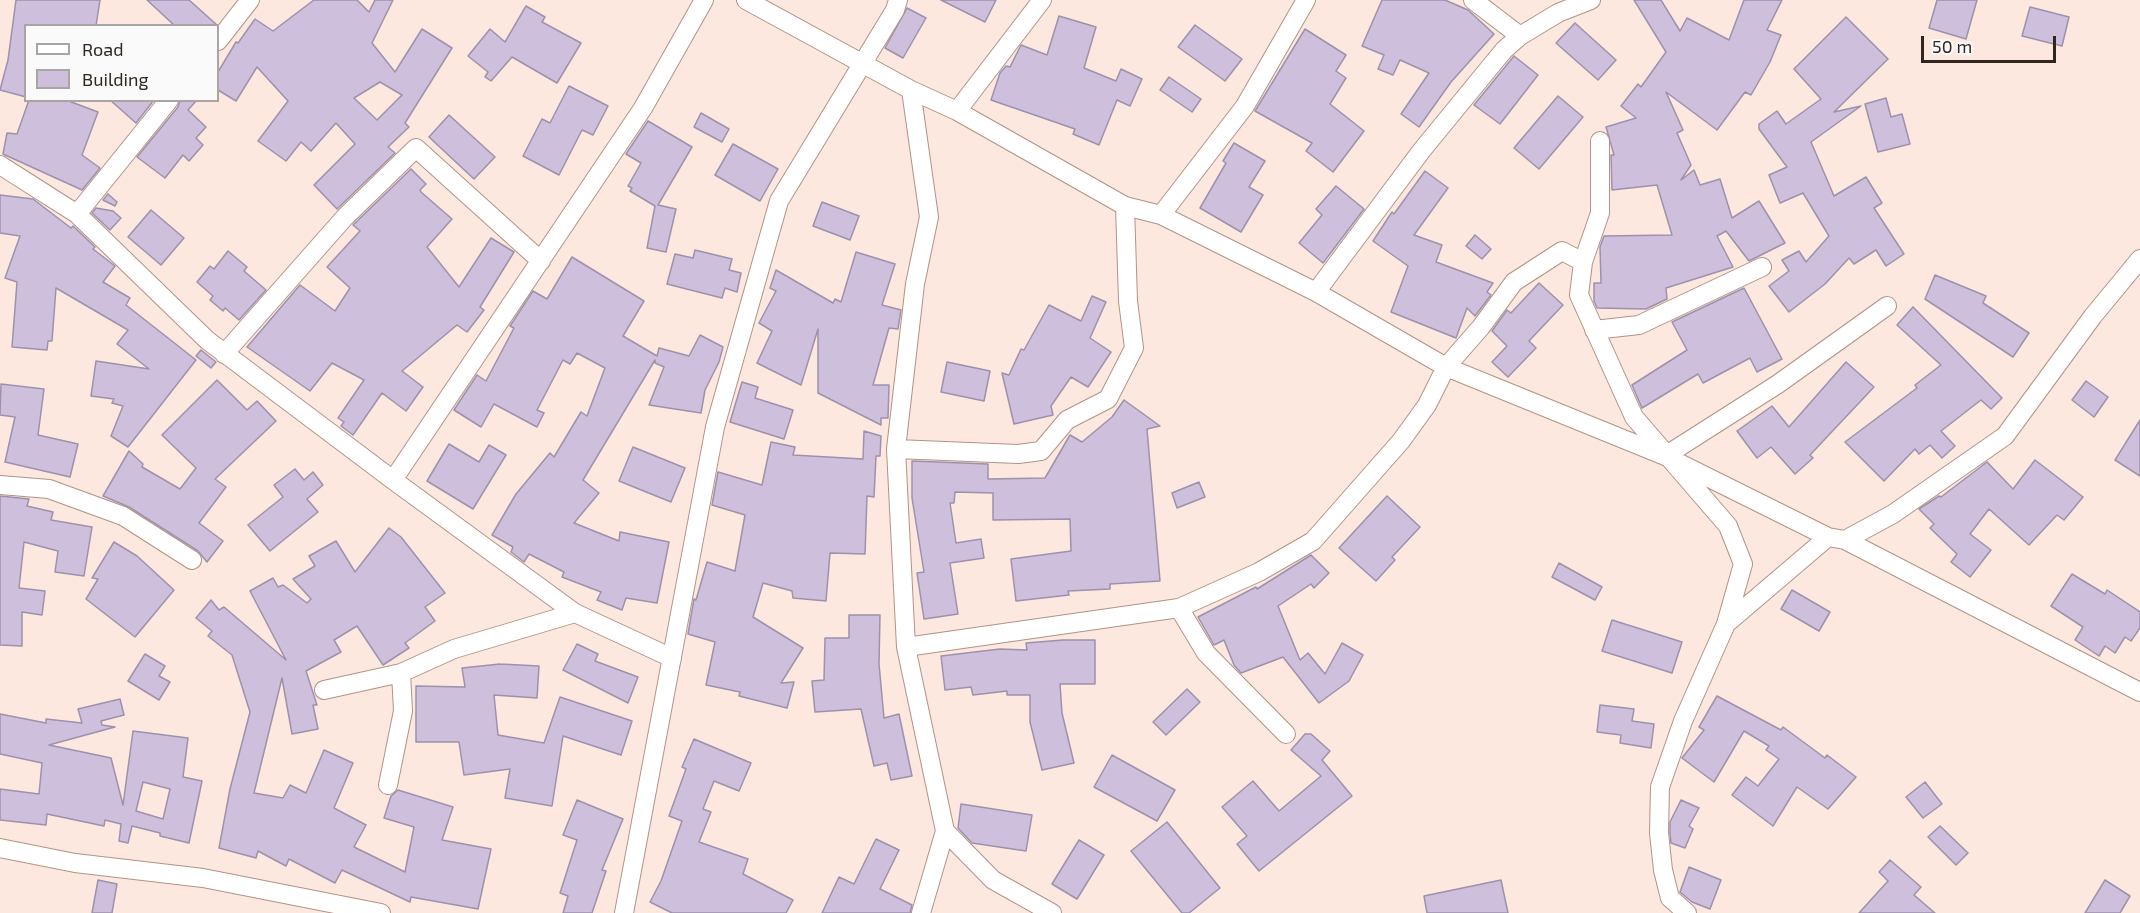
<!DOCTYPE html>
<html>
<head>
<meta charset="utf-8">
<style>
	body { margin:0 }
	#map { position:relative; width:2140px; height:913px; overflow:hidden; background:#fce8df; font-family:"Exo 2",sans-serif }
	canvas { display:block }
	.legend { position:absolute; left:24px; top:24px; width:195px; height:78px; box-sizing:border-box; background:#fafafa; border:2px solid #aaa5a2; margin:0; padding:8px 10px; list-style:none; font-size:18px; color:#31251f }
	.legend li { display:flex; align-items:center; gap:12px; height:30px }
	.legend b { width:30px; border:2px solid #aaa5a2 }
	.scale { position:absolute; left:1921px; top:36px; width:135px; height:27px; box-sizing:border-box; border:3px solid #31251f; border-top:0; padding-left:8px; font-size:18px; line-height:21px; white-space:nowrap; color:#31251f; -webkit-text-stroke:4px #fafafa; paint-order:stroke }
</style>
</head>
<body>
<div id="map">
<canvas width="2140" height="913"></canvas>
<ul class="legend">
<li><b style="height:8px;background:#fff"></b>Road</li>
<li><b style="height:16px;background:#cebfdc"></b>Building</li>
</ul>
<div class="scale">50 m</div>
</div>
<script>
const g = document.querySelector('canvas').getContext('2d');
g.lineJoin = 'round';
function paint(path, color) { g.fillStyle = color; g.fill(path, 'evenodd'); }
const toPath = rows => new Path2D(rows.map(r => 'M' + r).join(''));
function strokePath(path, color, width, dash) { g.strokeStyle = color; g.lineWidth = width; g.lineCap = dash ? 'butt' : 'round'; g.setLineDash(dash || []); g.stroke(path); }
const building = toPath([
	[16,0,100,0,96,26,26,26,26,97,0,90,8,60,16,0],
	[147,0,189,0,217,25,175,26,147,0],
	[314,0,357,0,369,12,375,0,393,0,372,43,395,72,422,29,452,48,405,123,409,127,388,147,395,153,337,209,314,185,355,144,336,123,311,151,301,142,286,161,258,141,288,101,257,67,236,101,218,90,218,72,236,42,238,43,255,19,273,31,314,0],
	[380,82,402,95,377,120,354,98,380,82],
	[941,0,996,0,985,22,941,0],
	[1382,0,1445,0,1468,10,1494,34,1451,82,1419,127,1401,114,1429,73,1400,60,1393,75,1378,69,1384,55,1362,46,1382,0],
	[1634,0,1661,0,1680,31,1687,18,1729,40,1744,0,1782,0,1767,30,1781,35,1770,62,1751,95,1745,92,1717,130,1666,92,1683,130,1677,133,1691,165,1681,180,1694,170,1700,185,1720,179,1732,218,1759,201,1785,243,1749,261,1726,231,1717,236,1733,267,1666,288,1667,299,1646,309,1597,308,1594,301,1594,283,1601,283,1600,247,1604,236,1672,235,1657,185,1612,190,1611,155,1614,155,1606,127,1636,118,1621,106,1638,84,1641,87,1666,52,1634,0],
	[1937,0,1977,0,1966,39,1929,28,1937,0],
	[526,6,545,17,542,22,581,43,557,83,512,57,491,81,485,77,488,72,468,56,490,29,505,42,526,6],
	[2030,7,2069,17,2062,46,2022,36,2030,7],
	[907,8,926,18,903,58,885,48,907,8],
	[1059,16,1096,27,1084,68,1116,81,1121,69,1142,79,1130,106,1117,100,1099,145,1073,134,1075,129,991,100,1000,73,1006,66,1010,67,1021,45,1047,55,1059,16],
	[1846,17,1888,59,1834,112,1861,106,1811,142,1834,196,1866,177,1882,203,1874,208,1904,254,1886,266,1876,250,1854,264,1849,258,1825,284,1789,312,1769,286,1789,271,1782,260,1799,251,1806,262,1829,236,1803,193,1780,203,1769,175,1787,167,1759,129,1759,124,1777,111,1786,124,1821,99,1794,69,1846,17],
	[1575,23,1616,60,1598,80,1556,43,1575,23],
	[1195,25,1242,59,1225,81,1178,47,1195,25],
	[1305,29,1346,55,1336,71,1346,78,1330,104,1364,131,1333,172,1306,151,1312,143,1255,111,1305,29],
	[1514,56,1538,75,1500,124,1474,105,1514,56],
	[1169,77,1201,99,1192,112,1160,90,1169,77],
	[569,86,608,106,593,135,582,130,559,175,523,156,542,119,550,123,569,86],
	[1558,96,1583,117,1539,169,1514,148,1558,96],
	[1886,98,1891,117,1902,114,1910,144,1878,152,1865,104,1886,98],
	[29,100,66,100,98,112,82,155,100,168,82,190,3,154,7,133,17,134,29,100],
	[110,100,154,100,136,123,110,100],
	[180,100,197,100,188,110,206,127,196,138,203,145,189,161,183,155,165,178,137,157,178,107,180,100],
	[701,113,729,129,722,142,694,127,701,113],
	[449,115,495,157,474,179,429,137,449,115],
	[648,121,692,147,658,205,676,209,666,252,647,248,655,206,630,191,632,188,628,186,641,163,626,154,648,121],
	[1234,143,1265,161,1249,187,1263,195,1241,232,1200,208,1226,163,1223,161,1234,143],
	[733,144,778,169,760,201,715,175,733,144],
	[411,169,426,184,420,190,421,192,452,219,427,247,459,287,491,238,514,252,480,307,484,310,467,332,457,325,402,371,423,387,406,411,382,393,353,435,341,426,344,422,338,418,364,380,332,363,310,391,247,347,300,285,335,311,350,288,327,267,360,231,353,225,411,169],
	[1425,171,1448,188,1414,235,1442,245,1436,262,1493,283,1487,292,1491,295,1475,316,1467,308,1456,338,1391,312,1408,266,1373,241,1392,212,1394,214,1425,171],
	[1336,186,1364,209,1323,263,1299,243,1322,215,1316,209,1336,186],
	[108,194,117,202,115,206,103,200,108,194],
	[0,195,33,199,71,228,73,226,95,247,93,249,115,266,103,282,130,298,126,305,196,360,128,447,111,436,123,406,112,403,114,399,91,396,96,361,149,369,117,344,128,330,56,288,52,341,48,341,47,350,12,347,17,282,5,278,20,236,0,233,0,195],
	[822,202,859,216,850,240,813,226,822,202],
	[96,208,113,211,121,218,110,230,92,213,96,208],
	[151,210,184,238,161,265,128,237,151,210],
	[1475,235,1491,249,1482,259,1466,246,1475,235],
	[695,250,732,259,729,270,741,273,737,292,725,288,722,298,667,284,675,254,693,258,695,250],
	[228,251,247,267,244,271,266,290,239,320,225,308,223,311,210,300,213,296,197,282,210,266,214,269,228,251],
	[856,252,895,264,882,305,901,310,898,329,889,328,873,385,889,385,888,418,881,418,881,425,818,393,818,329,801,385,757,363,772,331,759,323,776,291,770,288,776,270,833,303,835,299,841,302,856,252],
	[572,257,644,301,623,336,657,356,659,348,689,356,700,335,723,347,719,362,705,390,701,413,649,405,664,367,655,363,655,360,583,480,599,493,574,523,619,541,620,532,669,542,657,603,626,598,622,610,597,600,601,592,562,577,564,572,529,554,524,562,511,552,513,547,492,535,516,494,550,453,554,457,581,412,587,416,605,368,577,353,570,364,563,360,537,410,544,413,537,427,494,404,481,427,454,410,477,375,486,381,514,328,510,326,533,291,547,299,572,257],
	[1935,275,1986,296,1983,303,2029,333,2013,357,1925,299,1935,275],
	[1539,283,1563,305,1529,341,1536,348,1508,377,1492,362,1507,346,1492,331,1507,310,1511,313,1539,283],
	[1744,288,1782,359,1757,372,1750,358,1703,383,1698,374,1642,408,1632,385,1687,350,1672,322,1744,288],
	[1092,296,1106,302,1090,338,1111,352,1088,387,1071,377,1051,406,1053,415,1014,424,1002,373,1009,375,1021,349,1024,350,1049,305,1081,321,1092,296],
	[1913,307,2002,398,1991,409,1981,400,1941,431,1955,446,1942,458,1930,445,1919,454,1915,449,1884,481,1845,442,1917,388,1915,385,1941,365,1897,325,1913,307],
	[201,350,216,362,211,368,196,356,201,350],
	[947,362,990,371,984,401,941,392,947,362],
	[1846,362,1874,387,1810,455,1813,458,1795,474,1771,447,1757,458,1737,431,1772,406,1789,427,1846,362],
	[217,380,247,410,257,401,276,421,215,479,226,487,199,523,223,541,207,562,198,551,129,507,103,496,129,451,143,464,142,467,180,489,196,468,162,435,217,380],
	[2086,381,2108,397,2094,417,2072,400,2086,381],
	[742,382,758,387,755,398,793,410,784,439,730,422,742,382],
	[1,384,44,389,38,435,78,444,70,477,5,462,15,417,0,415,1,384],
	[1124,400,1160,426,1147,429,1160,581,1110,584,1110,589,1068,591,1069,595,1016,601,1011,559,1071,551,1070,519,993,520,993,493,955,492,954,503,950,503,956,543,981,539,984,558,950,563,958,614,924,619,917,573,924,572,912,498,912,461,988,464,988,479,1045,478,1070,435,1082,442,1112,417,1124,400],
	[2140,420,2140,476,2115,460,2140,420],
	[864,431,881,436,880,456,876,456,874,497,867,496,865,554,830,553,826,601,793,598,792,591,763,583,753,617,803,648,781,683,794,682,787,708,739,696,740,692,706,685,715,642,688,634,694,599,696,600,707,562,735,571,745,515,712,505,718,472,762,485,771,442,795,447,793,455,863,459,864,431],
	[449,444,479,462,489,445,506,455,473,509,427,481,449,444],
	[633,447,685,468,671,502,619,481,633,447],
	[2035,460,2083,497,2064,520,2057,515,2029,545,1989,509,1970,534,1991,550,1970,577,1951,562,1957,554,1930,528,1934,524,1919,509,1939,496,1941,497,1987,462,2013,489,2035,460],
	[295,469,304,480,313,472,323,485,307,499,318,512,270,551,248,525,283,497,274,485,295,469],
	[1199,482,1205,497,1177,508,1172,493,1199,482],
	[0,496,29,499,27,506,53,512,51,520,92,527,84,576,55,572,58,551,24,542,19,588,45,591,42,615,22,612,22,646,0,645,0,496],
	[1387,496,1420,527,1392,557,1395,560,1376,581,1339,548,1387,496],
	[389,528,401,537,445,593,425,607,435,621,405,643,409,648,383,665,357,626,334,640,341,652,306,671,317,705,313,705,318,729,292,734,282,678,254,793,283,798,290,785,306,793,324,750,353,763,334,808,366,825,354,847,405,872,414,827,384,818,391,796,398,790,453,807,442,840,491,849,478,909,411,897,410,902,342,870,335,883,289,859,286,866,258,851,256,858,219,848,230,789,250,712,232,655,208,636,212,631,196,618,211,600,219,610,224,607,286,660,250,591,273,578,278,587,283,585,307,603,311,599,293,579,315,566,309,556,336,541,355,572,389,528],
	[114,542,137,556,174,590,135,637,86,599,98,579,92,578,114,542],
	[1311,555,1329,573,1314,588,1311,584,1278,606,1300,660,1308,653,1325,674,1342,643,1363,655,1349,681,1319,703,1283,657,1241,673,1234,665,1224,640,1214,645,1198,617,1256,587,1257,589,1311,555],
	[1559,563,1602,587,1595,600,1552,577,1559,563],
	[2072,574,2105,594,2107,590,2140,612,2140,628,2131,641,2125,637,2115,653,2105,646,2099,656,2075,640,2083,627,2051,606,2072,574],
	[1792,590,1830,612,1819,631,1781,609,1792,590],
	[849,615,880,615,879,664,884,718,899,714,912,776,891,780,887,763,874,766,861,709,815,712,812,681,824,680,825,638,849,638,849,615],
	[1612,620,1682,642,1672,673,1602,651,1612,620],
	[1063,640,1095,640,1095,684,1060,684,1062,713,1074,763,1042,770,1030,722,1030,695,1007,695,1007,691,973,695,971,687,945,690,941,656,1000,649,1027,650,1026,643,1063,640],
	[577,644,598,654,595,661,638,677,628,703,563,670,577,644],
	[145,654,165,666,159,676,170,682,159,700,128,681,145,654],
	[500,664,539,666,537,698,494,695,498,735,544,743,560,697,632,721,621,755,563,736,552,806,505,798,510,769,464,775,459,742,416,742,416,686,465,687,462,668,500,664],
	[1187,689,1200,702,1166,735,1153,722,1187,689],
	[1717,696,1781,730,1783,727,1825,758,1827,755,1856,777,1828,809,1797,787,1773,826,1732,795,1746,777,1758,786,1779,759,1766,750,1769,746,1744,731,1714,782,1682,758,1704,730,1699,727,1717,696],
	[120,699,124,715,101,721,102,725,115,727,49,745,111,758,123,805,133,731,188,738,183,777,202,781,189,843,160,836,160,833,132,826,128,843,119,841,121,824,105,820,104,826,47,814,46,825,0,820,0,789,39,794,42,763,0,754,0,714,46,723,46,719,82,723,78,709,120,699],
	[143,782,170,789,163,819,136,811,143,782],
	[1600,705,1634,709,1632,721,1654,724,1651,748,1620,743,1621,735,1597,732,1600,705],
	[1305,734,1311,734,1330,751,1322,760,1352,796,1259,871,1237,844,1247,836,1222,807,1253,781,1279,811,1321,776,1291,750,1305,734],
	[694,739,751,763,739,791,714,781,703,809,711,812,699,842,748,859,743,874,793,900,786,913,672,913,650,902,661,881,682,821,669,816,686,769,682,767,694,739],
	[1112,755,1175,790,1157,821,1094,787,1112,755],
	[1925,782,1942,804,1923,818,1906,797,1925,782],
	[577,800,623,819,602,870,606,871,592,913,563,913,568,896,560,893,577,840,563,835,577,800],
	[1681,800,1699,808,1689,826,1693,829,1685,848,1671,843,1670,833,1670,822,1681,800],
	[961,804,1032,815,1026,851,972,843,958,828,961,804],
	[1167,822,1220,888,1189,913,1182,913,1131,851,1167,822],
	[1940,826,1968,853,1956,865,1928,837,1940,826],
	[876,839,899,850,880,889,912,905,910,913,822,913,839,877,854,884,876,839],
	[1079,840,1104,855,1077,899,1052,884,1079,840],
	[1890,860,1921,887,1914,895,1935,913,1859,913,1888,881,1879,872,1890,860],
	[1689,867,1721,880,1710,909,1692,902,1680,892,1689,867],
	[98,880,117,884,112,913,92,913,98,880],
	[1501,880,1508,913,1427,913,1424,896,1501,880],
	[2105,880,2130,896,2120,913,2085,913,2105,880]
]);
paint(building, '#cebfdc');
strokePath(building, '#9e91ac', 1.5);
const street = toPath([
	[746,0,911,90,957,111,1125,206,1161,215,1316,292,1446,367,1665,456,1828,537,1845,540,2140,692],
	[1473,0,1520,36],
	[218,41,250,0],
	[911,90,929,217,915,284,896,449,906,647,945,831,921,913],
	[957,111,1042,0],
	[1600,141,1600,213,1583,262,1579,295,1634,417,1728,526,1743,564,1726,624,1683,721,1660,787,1659,833,1663,870,1670,898,1687,913],
	[0,165,77,214,207,340,393,480,575,613,672,658],
	[77,214,169,100],
	[1161,215,1245,106,1306,0],
	[1316,292,1422,150,1504,50,1520,36,1558,13,1591,0],
	[1594,330,1639,325,1762,267],
	[224,354,345,217,416,148,541,261],
	[896,449,1018,454,1041,451,1067,420,1108,399,1134,348,1128,301,1125,206],
	[1665,456,1778,384,1887,306],
	[393,480,643,108,704,0],
	[0,485,49,489,123,516,192,560],
	[1845,540,1893,514,2005,436,2093,316,2140,259],
	[1179,608,1206,653,1286,734],
	[1726,624,1828,537],
	[906,647,1179,608,1259,572,1313,541,1401,441,1427,405,1446,367,1481,327,1514,282,1562,251,1583,262],
	[324,690,401,673],
	[388,785,403,711,401,673,454,649,575,613],
	[945,831,993,880,1052,913],
	[0,848,75,863,203,878,381,913],
	[624,913,715,427,779,201,895,10,898,0]
]);
strokePath(street, '#b29385', 20);
strokePath(street, '#fff', 18);
</script>
</body>
</html>
